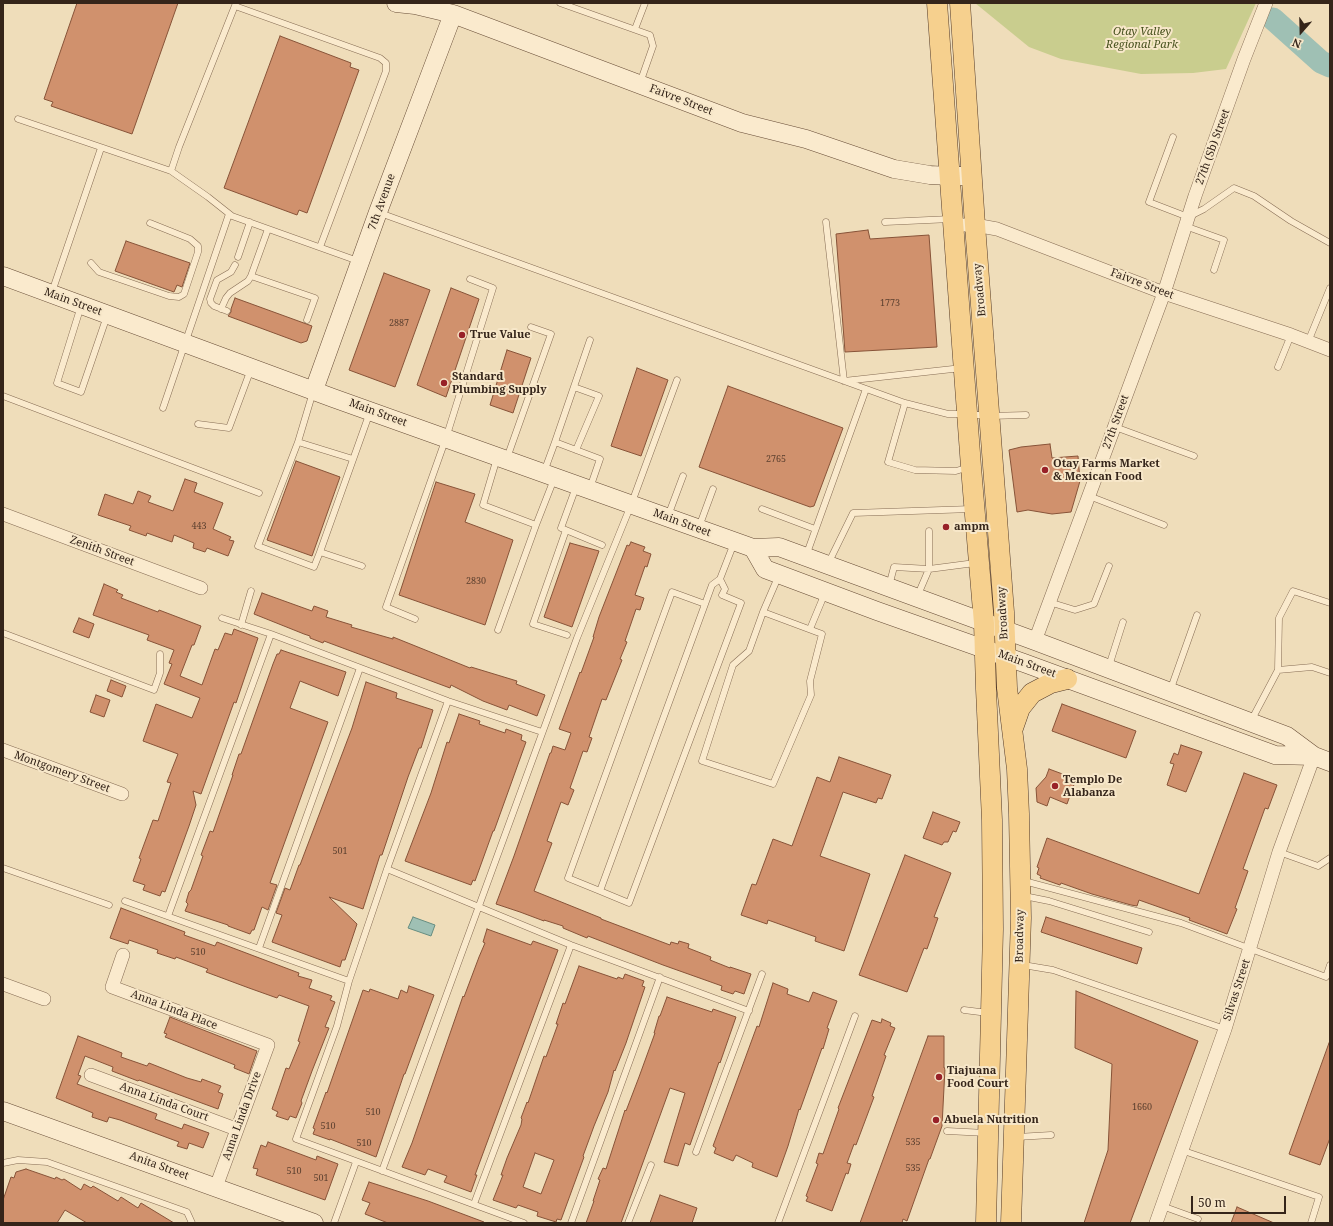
<!DOCTYPE html>
<html>
<head>
<meta charset="utf-8">
<style>
	body { margin:0 }
	#map { position:relative; width:1333px; height:1226px; overflow:hidden; background:#efddba; font-family:"Noto Serif",serif }
	canvas { display:block }
	.frame { position:absolute; inset:0; border:4px solid #35251a; pointer-events:none }
	.north { position:absolute; left:1281px; top:12px; width:40px; height:40px; -webkit-text-stroke:3px #f7e7c9; paint-order:stroke; rotate:200deg; font-size:11px; font-weight:700; line-height:16px; text-align:center; color:#35251a }
	.north::after { content:''; display:block; margin:auto; width:14px; height:18px; background:#35251a; clip-path:polygon(50% 0,100% 100%,50% 72%,0 100%) }
	.scale { position:absolute; left:1191px; top:1196px; width:95px; height:18px; box-sizing:border-box; border:2px solid #35251a; border-top:0; padding-left:5px; font-size:12px; line-height:14px; white-space:nowrap; color:#35251a; -webkit-text-stroke:3px #f7e7c9; paint-order:stroke }
</style>
</head>
<body>
<div id="map">
<canvas width="1333" height="1226"></canvas>
<div class="frame"></div>
<div class="north">N</div>
<div class="scale">50 m</div>
</div>
<script>
const g = document.querySelector('canvas').getContext('2d');
g.lineJoin = 'round';
function paint(path, color) { g.fillStyle = color; g.fill(path, 'evenodd'); }
const toPath = rows => new Path2D(rows.map(r => 'M' + r).join(''));
function strokePath(path, color, width, dash) { g.strokeStyle = color; g.lineWidth = width; g.lineCap = dash ? 'butt' : 'round'; g.setLineDash(dash || []); g.stroke(path); }
function label(font, color, halo, rows, align = 'center') {
  g.font = font + ' "Noto Serif",serif'; g.lineWidth = 4; g.setLineDash([]); g.textBaseline = 'middle'; g.strokeStyle = halo; g.fillStyle = color; for (const [text, x, y, turn = 0] of rows) {
    g.save(); g.translate(x, y); g.rotate((+turn || 0) * Math.PI / 180); g.textAlign = isNaN(turn) ? turn : align; if (halo) g.strokeText(text, 0, 0); g.fillText(text, 0, 0); g.restore();
  }
}
paint(toPath([
	[975,3,1256,3,1226,69,1193,73,1141,74,1061,59,1029,47]
]), '#c9cd8e');
const water = toPath([
	[413,917,435,925,431,936,408,928,413,917]
]);
paint(water, '#9fc0b4');
strokePath(water, '#668d81', 1);
strokePath(toPath([
	[1273,19,1321,62,1330,66]
]), '#9fc0b4', 23);
const building = toPath([
	[77,3,178,3,132,134,51,106,53,102,44,99,77,3],
	[280,36,351,63,350,67,359,70,307,213,299,210,297,215,224,188,280,36],
	[868,230,870,239,929,235,937,347,845,352,836,234,868,230],
	[126,241,190,263,182,287,177,285,174,292,115,271,126,241],
	[384,273,430,290,395,387,349,370,384,273],
	[451,288,479,299,446,397,417,385,451,288],
	[235,298,312,326,307,341,301,343,228,316,231,312,231,309,235,298],
	[507,350,531,358,513,413,490,405,507,350],
	[637,368,668,380,641,456,611,446,637,368],
	[728,386,843,428,814,506,810,507,699,467,728,386],
	[1050,444,1052,458,1078,456,1080,481,1071,512,1052,514,1028,510,1017,512,1009,450,1021,447,1050,444],
	[296,461,340,477,312,556,267,540,296,461],
	[185,479,197,483,194,492,223,503,213,529,231,537,229,540,234,541,228,556,207,548,205,552,193,548,194,543,174,535,172,542,147,533,146,536,129,530,131,526,98,515,105,494,133,504,138,491,151,496,148,502,173,511,185,479],
	[436,482,475,494,465,522,513,540,485,625,399,595,436,482],
	[631,542,645,547,643,551,651,554,647,567,645,566,635,595,644,598,640,610,636,609,625,641,627,642,620,659,622,660,606,700,602,699,589,737,592,738,587,752,583,751,570,788,574,790,568,805,561,802,547,841,552,843,534,891,601,918,601,919,670,945,671,942,678,944,679,941,689,944,688,948,711,957,710,960,730,968,730,967,751,974,744,994,735,991,733,994,721,990,722,986,663,965,588,936,587,938,563,928,563,926,544,920,544,921,520,912,496,904,514,856,550,753,551,753,553,746,565,750,571,733,559,729,580,672,581,673,594,637,593,637,599,617,627,545,629,546,631,542],
	[570,543,599,551,572,627,544,617,570,543],
	[104,584,118,590,116,592,123,595,121,598,158,612,159,610,201,626,194,645,192,645,180,676,202,685,215,649,218,650,225,633,232,635,234,629,258,638,236,703,234,702,201,794,193,791,196,805,189,826,165,892,162,891,160,896,143,890,145,885,133,881,141,859,139,858,153,820,158,821,171,783,167,782,178,754,143,741,156,704,192,718,200,698,164,684,172,664,169,663,174,650,147,640,149,635,93,615,104,584],
	[262,593,312,611,314,606,328,611,326,617,352,625,351,627,393,639,393,637,470,668,471,667,517,681,516,684,545,695,537,716,509,705,507,710,483,701,451,685,450,688,324,641,323,643,310,638,310,636,304,634,254,614,262,593],
	[79,618,94,624,89,638,73,632,79,618],
	[281,650,346,672,338,696,300,681,290,708,328,722,270,883,277,885,268,910,262,907,254,930,252,930,250,934,228,926,228,925,185,911,188,904,186,902,189,892,191,890,203,856,201,855,210,831,213,832,233,775,232,775,239,754,241,754,273,664,277,654,279,654,281,650],
	[111,680,126,686,122,697,107,691,111,680],
	[366,682,397,693,396,698,433,710,421,748,419,748,408,777,382,855,380,855,363,909,329,897,357,924,345,960,342,960,340,967,272,942,282,915,276,913,285,888,290,890,299,865,300,865,352,728,366,682],
	[96,695,110,700,104,717,90,712,96,695],
	[1062,704,1136,731,1126,758,1052,731,1062,704],
	[459,714,480,721,479,724,505,733,506,729,522,735,521,740,526,742,494,831,493,831,475,881,473,880,471,885,405,861,431,793,447,742,449,743,459,714],
	[1181,745,1202,752,1186,792,1167,785,1174,764,1170,763,1174,753,1178,755,1181,745],
	[839,757,891,775,882,799,878,798,876,803,843,792,820,856,870,874,844,951,815,941,816,937,768,920,767,924,741,915,752,884,756,885,773,839,792,846,817,777,830,782,839,757],
	[1049,769,1076,779,1067,804,1050,797,1047,806,1037,802,1036,788,1046,777,1049,769],
	[1244,773,1277,785,1268,809,1265,808,1243,869,1248,871,1235,908,1237,909,1227,934,1189,920,1190,918,1139,900,1137,906,1131,905,1092,894,1061,883,1060,885,1040,878,1041,876,1037,874,1039,868,1037,867,1047,838,1199,894,1244,773],
	[933,812,960,822,956,832,953,831,948,842,944,842,942,845,923,838,933,812],
	[905,855,951,873,934,917,938,918,927,949,924,948,907,992,859,975,905,855],
	[121,908,185,932,184,935,215,946,217,942,299,973,298,976,312,980,309,988,332,996,330,1000,335,1002,325,1027,329,1028,312,1071,301,1101,302,1103,296,1118,290,1116,288,1120,276,1116,278,1112,272,1109,286,1068,289,1069,300,1042,298,1041,309,1006,279,995,277,998,249,988,206,972,208,969,176,957,175,959,157,953,158,950,129,940,128,944,110,938,121,908],
	[1046,917,1142,948,1137,964,1041,932,1046,917],
	[487,929,531,945,533,941,558,950,475,1175,477,1175,471,1192,444,1182,447,1176,428,1169,425,1175,402,1167,412,1143,463,996,464,997,479,957,485,943,483,942,487,929],
	[579,966,617,979,618,977,623,979,625,974,644,981,642,986,645,987,626,1043,615,1071,614,1070,608,1092,594,1126,583,1156,584,1157,561,1220,557,1219,556,1222,537,1216,538,1212,518,1205,516,1208,493,1200,503,1175,501,1175,507,1158,521,1125,522,1119,521,1118,527,1102,528,1103,544,1056,546,1057,558,1024,556,1024,563,1003,565,1004,579,966],
	[535,1153,554,1160,541,1194,523,1187,535,1153],
	[773,983,788,989,787,994,809,1002,813,992,837,1001,827,1028,829,1029,823,1049,822,1048,800,1110,799,1109,788,1146,777,1177,752,1167,753,1163,736,1155,733,1161,714,1153,716,1148,713,1146,757,1026,759,1027,773,983],
	[409,986,434,995,405,1074,404,1074,376,1157,330,1139,330,1140,313,1134,315,1129,313,1128,326,1092,327,1093,363,990,369,992,370,989,398,999,401,990,407,993,409,986],
	[1076,991,1198,1041,1130,1223,1084,1223,1108,1150,1112,1064,1075,1048,1076,991],
	[667,997,712,1012,713,1009,736,1017,720,1063,719,1062,690,1145,685,1143,678,1166,664,1162,685,1093,670,1088,621,1223,586,1223,594,1201,593,1201,600,1180,598,1179,603,1168,606,1169,625,1110,626,1111,639,1077,655,1033,654,1033,659,1016,660,1016,667,997],
	[170,1017,257,1051,249,1074,234,1068,235,1065,165,1037,167,1034,164,1033,170,1017],
	[882,1019,891,1023,890,1026,895,1028,884,1055,886,1056,872,1096,874,1097,856,1145,854,1144,847,1163,851,1164,848,1174,846,1173,832,1211,806,1201,808,1197,806,1196,818,1164,816,1163,819,1153,823,1154,839,1109,838,1108,872,1020,881,1023,882,1019],
	[78,1036,122,1053,121,1057,147,1066,149,1063,187,1078,201,1082,202,1079,221,1086,218,1092,223,1094,218,1109,139,1080,138,1081,112,1071,113,1067,85,1056,78,1075,81,1076,77,1084,157,1114,155,1119,182,1129,184,1124,209,1133,203,1148,189,1143,187,1149,177,1146,179,1142,120,1120,109,1117,107,1122,92,1117,93,1113,56,1098,78,1036],
	[928,1036,944,1036,944,1068,945,1068,942,1126,930,1159,929,1159,907,1221,903,1219,902,1223,860,1223,928,1036],
	[1329,1043,1330,1043,1330,1138,1320,1165,1289,1154,1329,1043],
	[268,1142,316,1160,317,1156,338,1164,325,1200,256,1175,258,1169,253,1168,261,1145,266,1147,268,1142],
	[26,1169,55,1179,56,1177,62,1180,64,1179,81,1190,84,1184,91,1188,93,1186,118,1201,121,1197,138,1208,141,1203,174,1223,87,1223,65,1210,57,1223,3,1223,3,1200,11,1177,14,1178,16,1172,26,1169],
	[369,1182,428,1201,484,1222,484,1223,388,1223,365,1214,370,1203,362,1200,369,1182],
	[660,1195,697,1208,692,1223,650,1223,660,1195],
	[1237,1207,1274,1223,1231,1223,1237,1207]
]);
paint(building, '#d0916d');
strokePath(building, '#875338', 1);
const lane = toPath([
	[236,3,179,147,171,171,208,197,232,216,358,261],
	[560,3,650,35,653,46,640,83],
	[235,6,380,58,386,63,386,71,320,247],
	[635,29,645,3],
	[18,119,171,171],
	[1173,137,1149,202,1188,217,1204,209,1234,188,1254,196,1291,221,1330,243],
	[380,213,905,403,948,414,967,414,989,416,1026,415],
	[826,222,844,381,962,368],
	[885,222,951,219],
	[1185,226,1224,240,1214,270],
	[268,229,251,276,315,298,307,320],
	[238,257,250,222],
	[91,263,99,272,169,296,179,297,184,294,198,252,198,246,190,239,150,223],
	[52,292,101,148],
	[81,306,57,383,81,392,107,316],
	[221,309,226,298,230,293,248,281,251,276],
	[227,311,214,306,211,303,210,299,217,280,231,272,235,265],
	[1308,342,1330,288],
	[1278,367,1291,335],
	[574,387,599,396,576,450],
	[313,392,298,442,258,546,314,567,320,552],
	[3,396,259,493],
	[905,403,888,462,915,470,956,471,969,467],
	[163,408,229,214],
	[198,424,229,428,251,369],
	[1115,427,1194,456],
	[298,442,353,459],
	[555,442,590,340],
	[497,458,483,505,536,525,554,479],
	[507,458,551,334,531,327],
	[544,472,555,442,600,459,590,488],
	[576,487,561,528,602,545],
	[1089,496,1164,525],
	[762,509,815,529],
	[668,516,683,476],
	[699,527,713,489],
	[566,530,533,624,567,635],
	[929,531,929,569,975,563],
	[806,556,866,389],
	[828,564,853,513,972,509],
	[362,566,320,552,370,412],
	[720,579,725,589,722,595,741,603,629,903,600,891,712,585,720,579,734,543],
	[889,586,894,567,929,569,917,597],
	[1049,602,1075,610,1094,604,1109,566],
	[763,612,822,634,810,681,811,695,773,784,702,761,733,665,749,651,763,612,779,575],
	[222,618,271,634,448,701,542,732],
	[415,619,386,607,446,438,493,288,470,279],
	[241,625,251,591],
	[810,629,825,593],
	[498,630,536,525],
	[3,633,154,690,160,673,160,654],
	[1109,666,1123,622],
	[1278,670,1279,618,1293,591,1330,603],
	[1170,691,1197,615],
	[448,701,387,869,349,981,337,1026,296,1139,524,1223],
	[1251,721,1278,670,1312,667,1330,673],
	[1279,852,1318,866,1330,858],
	[3,868,109,905],
	[387,869,571,945,749,1011],
	[1024,881,1181,923,1326,977,1330,965],
	[600,891,568,878,657,633,672,592,705,604],
	[1024,896,1049,901,1149,932],
	[125,901,349,981],
	[168,916,271,634],
	[259,948,360,668],
	[1023,965,1053,970,1225,1029],
	[964,1010,988,1013],
	[947,1131,986,1133],
	[1017,1137,1051,1135],
	[1181,1150,1319,1197,1311,1223],
	[696,1152,762,974],
	[3,1163,18,1160,47,1162,187,1212,192,1223],
	[382,1171,577,638,631,505,677,380],
	[474,1204,571,945],
	[1162,1206,1198,1219],
	[334,1223,356,1162],
	[571,1223,660,977],
	[628,1223,651,1165],
	[778,1223,855,1016]
]);
const street = toPath([
	[953,225,975,225,997,229,1164,293,1291,335,1330,350],
	[3,514,201,588],
	[1035,641,1164,293,1195,196,1244,59,1266,3],
	[3,750,122,794],
	[123,955,112,987,268,1045,216,1187],
	[3,984,44,999],
	[91,1075,236,1129],
	[1156,1223,1225,1029,1279,852,1314,756]
]);
const secondary = toPath([
	[396,3,415,5,453,14,742,123,806,139,894,169,930,175,950,176,971,176],
	[3,276,333,398,753,548,779,547,1035,641,1287,736,1314,756,1330,762],
	[314,390,378,212,453,14],
	[753,548,765,569,877,611,1024,663,1275,755,1314,756],
	[3,1111,314,1223]
]);
const primary = toPath([
	[937,3,971,467,984,623,986,689,992,820,993,929,986,1223],
	[960,3,975,225,1004,612,1007,688,1017,769,1019,814,1021,918,1011,1223],
	[1013,728,1020,708,1032,693,1051,683,1067,679]
]);
strokePath(lane, '#866c54', 7);
strokePath(street, '#866c54', 14);
strokePath(secondary, '#684d37', 19);
strokePath(primary, '#533a29', 21);
strokePath(lane, '#faeacd', 6);
strokePath(street, '#faeacd', 13);
strokePath(secondary, '#faeacd', 18);
strokePath(primary, '#f6d08e', 20);
for (const [x, y, r, color] of [
	[462,335,4,"#982128"],
	[444,383,4,"#982128"],
	[1045,470,4,"#982128"],
	[946,527,4,"#982128"],
	[1055,786,4,"#982128"],
	[939,1077,4,"#982128"],
	[936,1120,4,"#982128"]
]) { const dot = new Path2D(); dot.arc(x, y, r, 0, 2 * Math.PI); g.fillStyle = color; g.fill(dot); strokePath(dot, '#f7e7c9', 1.5); }
label('9px', '#5c402f', null, [
	["1773",890,303],
	["2887",399,323],
	["2765",776,459],
	["443",199,526],
	["2830",476,581],
	["501",340,851],
	["510",198,952],
	["1660",1142,1107],
	["510",373,1112],
	["510",328,1126],
	["535",913,1142],
	["510",364,1143],
	["535",913,1168],
	["510",294,1171],
	["501",321,1178]
]);
label('italic 11px', '#48521f', '#f7e7c9', [
	["Otay Valley",1142,32],
	["Regional Park",1142,45]
]);
label('11px', '#35251a', '#f7e7c9', [
	["Faivre Street",681,100,21],
	["27th (Sb) Street",1213,147,-70],
	["7th Avenue",382,202,-70],
	["Faivre Street",1142,284,21],
	["Broadway",980,290,-95],
	["Main Street",73,302,20],
	["Main Street",378,413,20],
	["27th Street",1116,422,-70],
	["Main Street",682,523,20],
	["Zenith Street",102,551,20],
	["Broadway",1003,613,-93],
	["Main Street",1027,664,20],
	["Montgomery Street",62,772,20],
	["Broadway",1020,936,-89],
	["Silvas Street",1237,990,-72],
	["Anna Linda Place",174,1010,21],
	["Anna Linda Court",164,1102,20],
	["Anna Linda Drive",242,1116,-70],
	["Anita Street",159,1166,20]
]);
label('bold 11px', '#35251a', '#f7e7c9', [
	["True Value",470,335],
	["Standard",452,377],
	["Plumbing Supply",452,390],
	["Otay Farms Market",1053,464],
	["& Mexican Food",1053,477],
	["ampm",954,527],
	["Templo De",1063,780],
	["Alabanza",1063,793],
	["Tiajuana",947,1071],
	["Food Court",947,1084],
	["Abuela Nutrition",944,1120]
], 'left');
</script>
</body>
</html>
